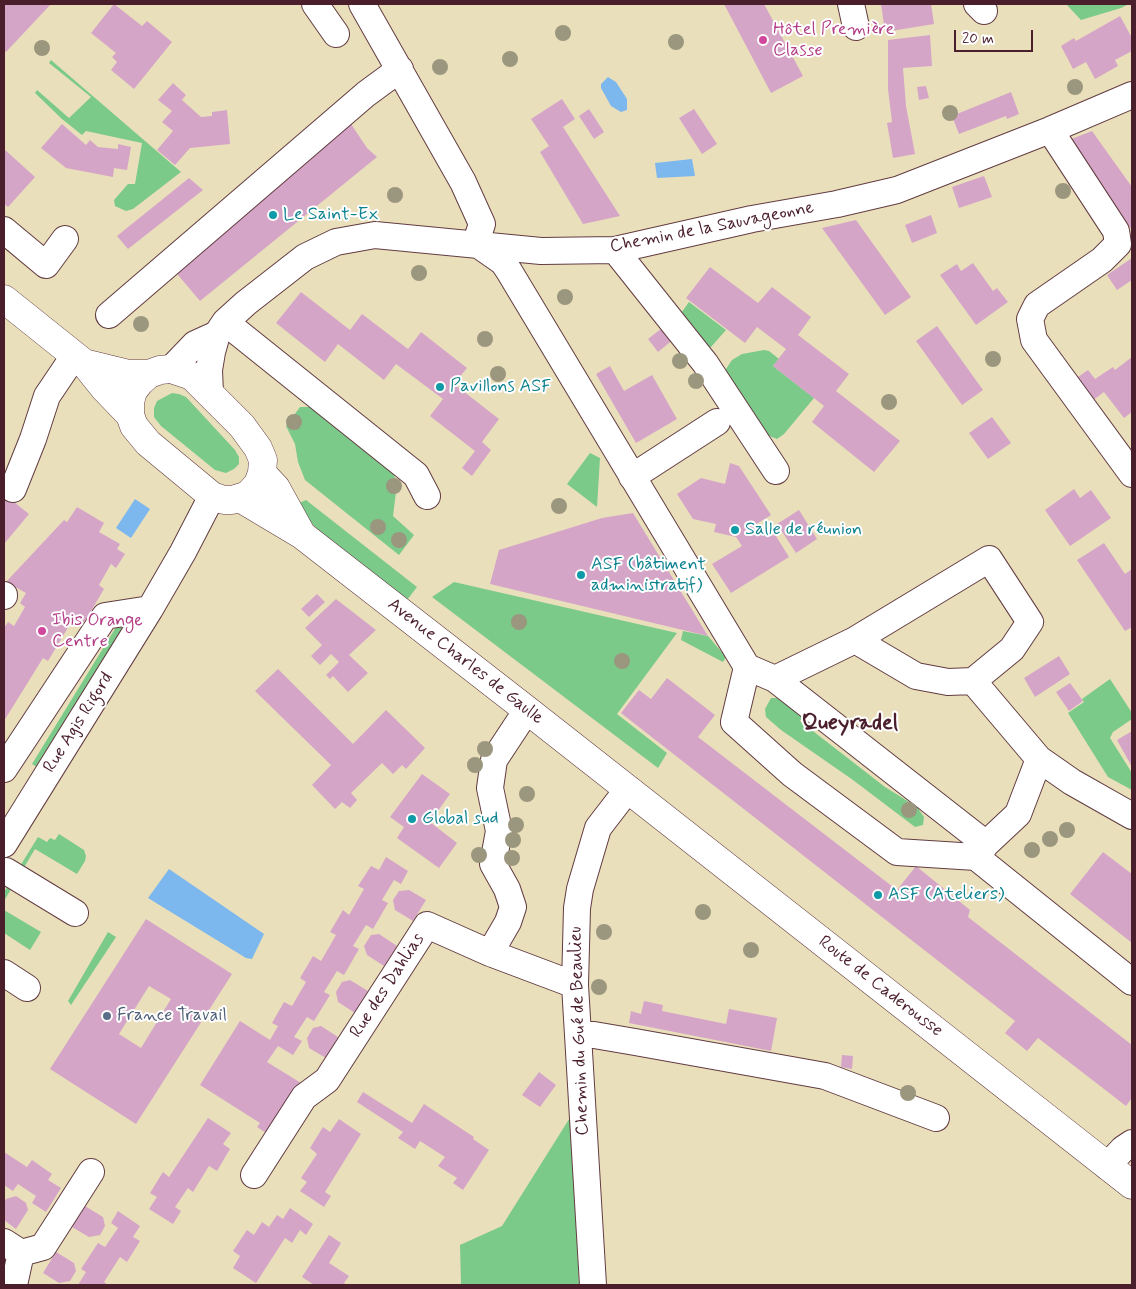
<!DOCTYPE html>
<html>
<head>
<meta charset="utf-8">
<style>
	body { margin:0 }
	#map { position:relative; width:1136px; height:1289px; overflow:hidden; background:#eadfbb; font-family:Mynerve,sans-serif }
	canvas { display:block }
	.frame { position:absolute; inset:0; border:5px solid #4a1f2b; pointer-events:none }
	.scale { position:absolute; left:954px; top:30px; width:79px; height:22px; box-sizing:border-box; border:2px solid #4a1f2b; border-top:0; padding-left:6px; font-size:15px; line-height:18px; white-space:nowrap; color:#4a1f2b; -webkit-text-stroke:4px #fff; paint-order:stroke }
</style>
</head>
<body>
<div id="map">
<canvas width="1136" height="1289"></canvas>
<div class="frame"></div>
<div class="scale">20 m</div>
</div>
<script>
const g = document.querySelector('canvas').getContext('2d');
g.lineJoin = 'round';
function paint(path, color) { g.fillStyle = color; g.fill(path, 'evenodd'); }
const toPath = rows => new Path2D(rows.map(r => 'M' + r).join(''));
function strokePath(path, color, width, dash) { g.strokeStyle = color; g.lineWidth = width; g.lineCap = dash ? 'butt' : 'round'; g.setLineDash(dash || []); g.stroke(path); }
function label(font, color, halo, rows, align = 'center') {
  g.font = font + ' Mynerve,sans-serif'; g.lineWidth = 4; g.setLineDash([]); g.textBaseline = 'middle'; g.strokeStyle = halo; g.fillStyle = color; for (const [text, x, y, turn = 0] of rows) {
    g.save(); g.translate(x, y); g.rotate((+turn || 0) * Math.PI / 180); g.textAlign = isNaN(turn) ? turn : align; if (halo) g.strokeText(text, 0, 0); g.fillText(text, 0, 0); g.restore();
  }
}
paint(toPath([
	[1066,4,1129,4,1121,8,1081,20],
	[51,60,181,172,133,209,126,211,115,206,114,200,128,184,135,184,142,143,86,131,82,135,62,119,35,93,37,90,69,118,91,97,49,63],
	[689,302,726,330,711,347,707,348,679,316],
	[764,350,769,351,779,359,773,366,814,398,784,434,777,439,767,435,724,372,732,360,742,354],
	[172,393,179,394,186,397,235,450,239,457,239,464,234,469,226,473,215,470,161,426,154,417,154,408,157,401],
	[300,407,312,407,362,444,394,475,397,484,393,516,414,535,399,555,305,480,298,462,295,444,286,426],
	[590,453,600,458,597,507,567,484],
	[306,500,417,587,407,600,320,532,305,516,299,503],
	[454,582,677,633,617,714,667,753,658,768,432,597],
	[121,619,126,623,37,767,32,764],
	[683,631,708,636,726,657,723,662,681,640],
	[1110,679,1132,713,1132,719,1113,732,1110,738,1132,773,1132,790,1108,777,1068,713,1084,702,1082,699],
	[771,698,777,698,783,701,803,716,800,721,885,787,917,807,924,817,923,825,915,827,853,780,781,730,766,717,765,709],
	[59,834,84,850,86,856,85,861,77,874,35,849,4,901,4,892,38,837,47,842,50,838,55,840],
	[4,910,41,932,30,950,4,933],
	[108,932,116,937,71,1005,68,1001],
	[571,1116,579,1285,461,1285,460,1245,502,1226]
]), '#7bca8a');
paint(toPath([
	[608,77,616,82,627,99,627,110,621,112,611,106,601,88,601,84],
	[692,159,695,176,657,178,655,163],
	[135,499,150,509,131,538,116,528],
	[169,869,264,934,252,959,246,958,148,898]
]), '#7cb7ee');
paint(toPath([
	[4,4,51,4,6,52,4,50],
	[114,4,142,26,147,21,172,42,134,89,111,70,117,62,112,57,116,53,91,33],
	[724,4,764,4,803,76,771,93],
	[881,4,931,4,934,24,885,32],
	[1120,16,1132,38,1132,51,1115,60,1118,66,1095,79,1086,62,1073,69,1061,46,1074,38,1076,41],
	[930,35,932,66,903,68,906,106,915,154,893,158,887,123,892,122,888,89,888,40],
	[173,83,186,95,182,100,201,117,212,116,212,112,227,110,230,144,190,148,175,165,157,150,173,131,162,122,172,111,158,100],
	[926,86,929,98,919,100,917,87],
	[1011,92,1019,114,1007,119,1006,116,959,134,952,116],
	[562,99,575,119,563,127,620,216,583,224,540,152,549,146,531,119],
	[589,109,604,132,594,139,579,116],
	[694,109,717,144,702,154,679,118],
	[62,124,86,145,90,140,98,147,118,149,118,144,131,147,127,170,114,168,113,177,66,168,41,148],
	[351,124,367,148,377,157,200,301,173,269],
	[1092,131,1132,187,1132,230,1069,140],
	[4,149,35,177,8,207,4,204],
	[984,176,992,197,959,208,952,187],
	[189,178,203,190,128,249,117,236],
	[931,215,937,233,912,243,905,225],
	[856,220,911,297,885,315,822,228],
	[1132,258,1132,280,1117,290,1107,275],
	[973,263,993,291,997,288,1008,302,976,325,940,275,957,264,961,271],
	[710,267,758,303,772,287,811,317,798,335,849,374,836,391,900,441,874,472,812,422,824,406,773,366,786,349,757,327,745,343,686,298],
	[301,292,350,330,362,314,408,349,421,332,467,368,454,384,499,419,482,442,491,450,472,476,462,468,475,451,430,416,443,399,396,364,384,380,338,344,325,362,276,323],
	[666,325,675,338,658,352,648,339],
	[937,326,983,390,962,405,916,341],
	[1132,357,1132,412,1124,418,1104,392,1092,401,1075,379,1088,370,1095,379,1113,367,1115,370],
	[610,366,624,391,652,375,677,419,636,443,596,374],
	[992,417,1011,443,988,459,969,433],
	[730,463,739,466,771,515,753,526,759,535,771,528,789,557,731,593,712,564,742,546,736,537,714,532,716,524,693,519,677,494,701,478,725,484],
	[1074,489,1080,498,1091,490,1111,518,1070,546,1045,510],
	[4,494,29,514,4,544],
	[77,507,104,523,99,532,120,544,117,549,125,554,116,568,111,564,99,585,104,589,87,618,80,626,72,621,48,661,43,658,4,721,4,628,8,622,14,626,25,607,20,603,26,593,6,582,64,520,67,522],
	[799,510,817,539,796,553,777,524],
	[633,513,708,636,490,584,499,550,602,518],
	[1104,543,1125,574,1132,569,1132,627,1125,631,1077,560],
	[317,594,325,602,309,617,301,609],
	[336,599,376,630,349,655,368,673,348,692,333,676,330,679,326,675,339,662,331,654,320,665,311,656,322,645,305,628],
	[1059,656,1070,674,1035,697,1024,678],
	[278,669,353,744,386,710,425,748,406,769,402,765,393,774,382,763,351,793,357,800,350,808,342,802,335,809,312,785,331,765,255,691],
	[667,678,715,715,698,737,897,890,916,866,970,910,968,917,1132,1045,1132,1098,1126,1106,1038,1038,1027,1051,1005,1033,1015,1021,621,713,639,690,651,699],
	[1070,683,1083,701,1069,711,1056,692],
	[1132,731,1132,767,1117,740],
	[422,774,450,794,430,822,457,843,439,868,397,838,404,827,390,817],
	[1103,852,1132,874,1132,943,1070,894],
	[386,857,408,871,401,884,394,880,382,900,388,903,373,929,366,925,353,946,359,949,344,975,337,971,324,992,330,995,314,1021,307,1017,294,1037,302,1041,293,1055,278,1046,267,1062,301,1083,269,1135,257,1127,260,1123,200,1085,240,1021,270,1040,278,1026,272,1023,284,1002,292,1006,306,982,300,978,313,956,321,961,336,935,330,932,343,910,349,915,364,889,358,886,371,866,379,870],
	[409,890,426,900,413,921,395,910,393,900,399,891],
	[146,919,232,974,136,1124,50,1069],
	[149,986,171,999,141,1048,119,1034],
	[379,934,397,946,384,966,367,955,364,946,371,935],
	[350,980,368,991,355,1013,338,1002,336,992,342,982],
	[644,1001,663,1005,662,1011,726,1024,729,1009,777,1018,771,1051,629,1023,631,1011,641,1014],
	[321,1026,338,1037,326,1058,309,1048,307,1038,313,1028],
	[842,1055,853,1056,852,1069,841,1067],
	[539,1072,556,1085,540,1107,522,1095],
	[363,1092,412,1123,424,1104,474,1137,473,1139,489,1150,463,1190,453,1183,457,1178,438,1166,445,1157,420,1141,415,1149,398,1138,403,1132,357,1102],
	[208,1118,231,1133,223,1144,230,1149,217,1171,209,1166,193,1192,188,1188,175,1207,181,1211,173,1224,149,1209,157,1197,150,1193,163,1172,169,1177],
	[339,1119,361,1134,325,1192,331,1196,324,1207,300,1191,307,1182,301,1178,317,1154,310,1148,323,1127,330,1132],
	[4,1152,27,1167,32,1160,52,1174,48,1180,61,1188,46,1212,32,1203,36,1196,18,1184,13,1191,4,1185],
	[16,1196,26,1203,28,1210,16,1229,4,1220,4,1203,6,1199],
	[85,1206,103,1217,105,1226,100,1235,89,1237,72,1227],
	[290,1208,313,1224,306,1235,300,1230,292,1243,285,1238,256,1283,233,1268,240,1256,233,1251,247,1230,254,1235,262,1222,269,1227,277,1215,283,1219],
	[118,1211,140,1226,133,1237,140,1241,127,1262,120,1257,104,1282,108,1285,78,1285,86,1272,81,1269,98,1243,105,1247,118,1228,111,1223],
	[329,1235,341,1243,329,1263,349,1276,344,1283,347,1285,314,1285,302,1277],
	[56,1252,74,1263,76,1271,70,1281,59,1283,43,1273]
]), '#d5a5c8');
const minor = toPath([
	[315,4,336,34],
	[362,4,463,182,482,224,478,236,480,246,503,262,509,271,747,667,775,679,986,844],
	[851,4,856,27],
	[977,4,984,11],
	[1050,130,1116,231,1118,244,1102,260,1037,305,1030,319,1034,340,1132,474],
	[4,230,46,265,65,239],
	[615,250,705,363,776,471],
	[109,315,366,94,400,69],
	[225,322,416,475,427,496],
	[171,369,195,344,217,334],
	[210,393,209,370,212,352,217,334,225,322,246,303,305,257,336,242,375,235,541,251,615,250,752,219,837,204,897,190,1050,130,1132,95],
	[632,477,717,422],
	[13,489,33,439,47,396,74,356],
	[4,596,4,595],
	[747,667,734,722,792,774,897,852,976,857,1132,982],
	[775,679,855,640,916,676,948,682,973,681,1012,649,1030,622,989,559,855,640],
	[973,681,1039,759,1072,782,1132,816],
	[4,769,105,616,150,609],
	[4,844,150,609,183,552,212,496],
	[976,857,986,844,1018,814,1039,759],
	[6,871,75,913],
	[490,953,508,922,513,907,507,889,493,864,499,831,490,788,494,760,527,710],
	[4,973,27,988],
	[579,1035,594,1035,635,1042,825,1076,936,1118],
	[1107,1166,1123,1149,1132,1143],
	[254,1175,304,1097,327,1080,427,925,490,953,575,985],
	[4,1242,21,1253,43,1247,91,1172],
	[14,1285,21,1253],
	[593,1285,575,985,577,908,580,889,598,828,628,789]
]);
const major = toPath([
	[4,299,84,363,104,388,130,415],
	[84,363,129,374,149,374],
	[171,369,192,376,242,426,258,448,263,460,262,473,258,484,248,495,232,500,224,500,212,496,148,443,134,426,130,415,130,402,133,391,140,382,149,374,160,370,171,369],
	[262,473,276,488,302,535],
	[240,498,302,535,527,710,1132,1185]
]);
strokePath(minor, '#623c41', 28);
strokePath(major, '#623c41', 29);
strokePath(minor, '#fff', 26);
strokePath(major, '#fff', 28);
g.fillStyle = '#9b967e';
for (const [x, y] of [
	[563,33],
	[676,42],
	[42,48],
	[510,59],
	[440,67],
	[1075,87],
	[950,113],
	[1063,191],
	[395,195],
	[419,273],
	[565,297],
	[141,324],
	[485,339],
	[993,359],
	[680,361],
	[498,374],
	[696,381],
	[889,402],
	[294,422],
	[394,486],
	[559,506],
	[378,527],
	[399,540],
	[519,622],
	[622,661],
	[485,749],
	[475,765],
	[527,794],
	[909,810],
	[516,825],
	[1067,830],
	[1050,839],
	[513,840],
	[1032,850],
	[479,855],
	[512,858],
	[703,912],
	[604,932],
	[751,950],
	[599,987],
	[908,1093]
]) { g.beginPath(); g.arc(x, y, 8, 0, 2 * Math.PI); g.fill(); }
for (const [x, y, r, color] of [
	[763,40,5,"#d1479c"],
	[273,215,5,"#0f9aa8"],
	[440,387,5,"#0f9aa8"],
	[735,530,5,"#0f9aa8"],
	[581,575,5,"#0f9aa8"],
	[42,631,5,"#d1479c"],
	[412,819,5,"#0f9aa8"],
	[878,895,5,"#0f9aa8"],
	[107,1016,5,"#5c6f8a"]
]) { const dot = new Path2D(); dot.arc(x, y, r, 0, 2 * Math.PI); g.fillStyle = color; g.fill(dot); strokePath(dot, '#fff', 2); }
label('18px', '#b23c85', '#fff', [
	["Hôtel Première",773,30],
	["Classe",773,51],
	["Ibis Orange",52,621],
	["Centre",52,642]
], 'left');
label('18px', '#0d838f', '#fff', [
	["Le Saint-Ex",283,215],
	["Pavillons ASF",450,387],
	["Salle de réunion",745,530],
	["ASF (bâtiment",591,565],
	["administratif)",591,586],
	["Global sud",422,819],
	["ASF (Ateliers)",888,895]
], 'left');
label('18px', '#4a1f2b', '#fff', [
	["Chemin de la Sauvageonne",712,228,-11],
	["Avenue Charles de Gaulle",465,662,38],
	["Rue Agis Rigord",79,723,-58],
	["Rue des Dahlias",388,986,-57],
	["Route de Caderousse",880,987,38],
	["Chemin du Gué de Beaulieu",580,1031,-92]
]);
label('18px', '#4e5e75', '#fff', [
	["France Travail",117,1016]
], 'left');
label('bold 22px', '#4a1f2b', '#fff', [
	["Queyradel",850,724]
]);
</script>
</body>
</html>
